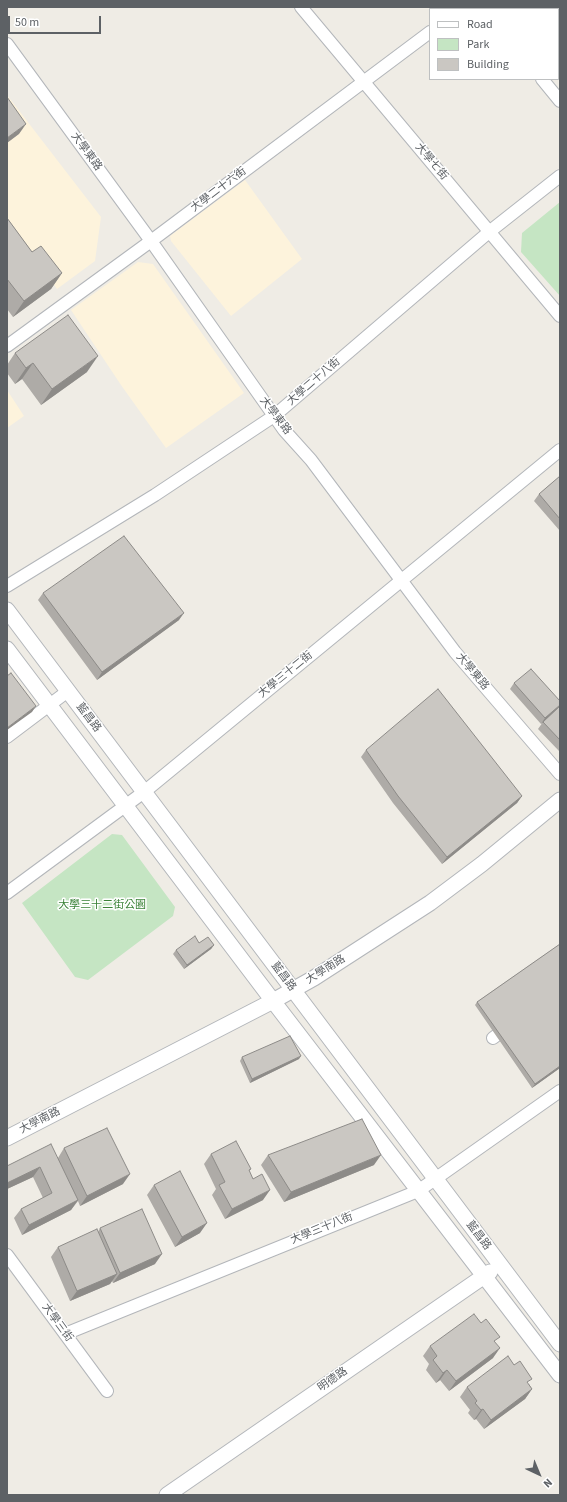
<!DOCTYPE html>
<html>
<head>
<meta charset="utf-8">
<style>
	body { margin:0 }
	#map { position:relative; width:567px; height:1502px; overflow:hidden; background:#efece5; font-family:"Source Sans 3",sans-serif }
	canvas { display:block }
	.frame { position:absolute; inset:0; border:8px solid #5d6165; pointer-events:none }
	.legend { position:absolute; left:429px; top:8px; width:130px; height:72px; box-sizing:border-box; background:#fff; border:1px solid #bec0c1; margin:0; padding:5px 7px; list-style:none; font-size:12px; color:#5d6165 }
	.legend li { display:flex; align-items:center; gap:8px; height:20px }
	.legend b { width:20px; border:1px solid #bec0c1 }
	.north { position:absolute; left:519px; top:1454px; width:40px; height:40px; -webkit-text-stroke:3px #fff; paint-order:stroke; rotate:136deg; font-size:11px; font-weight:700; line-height:16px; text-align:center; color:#5d6165 }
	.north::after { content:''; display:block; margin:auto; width:14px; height:18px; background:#5d6165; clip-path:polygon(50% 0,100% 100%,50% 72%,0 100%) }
	.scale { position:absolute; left:8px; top:16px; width:93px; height:18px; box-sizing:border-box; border:2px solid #5d6165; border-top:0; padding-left:5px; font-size:12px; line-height:14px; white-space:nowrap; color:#5d6165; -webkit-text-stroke:3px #fff; paint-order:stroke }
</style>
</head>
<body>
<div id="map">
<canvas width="567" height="1502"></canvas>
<div class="frame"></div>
<ul class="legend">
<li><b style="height:5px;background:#fff"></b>Road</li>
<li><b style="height:11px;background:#c5e5c3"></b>Park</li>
<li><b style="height:11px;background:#cac7c2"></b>Building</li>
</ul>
<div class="north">N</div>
<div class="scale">50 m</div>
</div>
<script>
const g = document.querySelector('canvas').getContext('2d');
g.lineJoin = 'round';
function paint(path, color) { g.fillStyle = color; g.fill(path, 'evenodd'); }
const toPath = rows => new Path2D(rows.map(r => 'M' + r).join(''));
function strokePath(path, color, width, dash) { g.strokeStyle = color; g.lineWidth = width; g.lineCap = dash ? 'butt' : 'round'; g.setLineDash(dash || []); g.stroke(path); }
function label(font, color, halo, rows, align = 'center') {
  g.font = font + ' "Source Sans 3","Noto Sans TC",sans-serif'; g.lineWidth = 3; g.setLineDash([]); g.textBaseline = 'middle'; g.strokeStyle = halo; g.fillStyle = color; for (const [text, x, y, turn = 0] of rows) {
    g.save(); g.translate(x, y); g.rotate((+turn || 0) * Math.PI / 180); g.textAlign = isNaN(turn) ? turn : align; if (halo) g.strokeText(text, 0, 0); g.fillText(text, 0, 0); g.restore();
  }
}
paint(toPath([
	[7,95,101,217,95,261,57,289,7,219],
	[245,180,302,259,231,316,171,241,170,236],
	[138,262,153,264,244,393,166,448,121,385,71,310],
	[7,390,24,416,7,428]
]), '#fdf3dc');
paint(toPath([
	[560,202,560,296,521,252,522,233],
	[112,834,122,835,175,907,173,916,88,980,75,977,22,903]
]), '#c5e5c3');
const minor = toPath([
	[301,7,560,316],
	[482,7,484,9],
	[461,9,464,7],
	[7,44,151,241,284,430,311,460,455,652,560,774],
	[542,79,560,101],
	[7,346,151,241,430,32],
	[7,586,155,495,274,416,489,232,560,176],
	[7,737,68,691],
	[7,893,144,792,560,450],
	[493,1038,509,1026],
	[7,1255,107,1391],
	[65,1334,418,1191,560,1091]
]);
const tertiary = toPath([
	[7,610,560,1344],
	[7,649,273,1001,560,1375],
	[7,1138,273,1001,314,978,430,903,482,864,560,800],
	[167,1495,490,1272]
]);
strokePath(minor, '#b3b6ba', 14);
strokePath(tertiary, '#b3b6ba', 17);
strokePath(minor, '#fff', 12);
strokePath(tertiary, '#fff', 15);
paint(toPath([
	[7,218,32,252,62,273,51,289,13,317,7,309],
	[15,353,87,372,41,405,22,379,15,384,7,373,7,365],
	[560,476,560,531,534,501,539,494],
	[43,593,179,620,97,680,38,600],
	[514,683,558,708,560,706,560,750,559,751,538,729,543,722,553,713,541,724,510,689],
	[366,750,522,796,517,803,442,864,393,803,361,757],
	[199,943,214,945,211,949,184,969,173,954,176,950],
	[560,944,560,1068,532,1088,475,1005,477,1002],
	[242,1057,299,1059,250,1083,240,1061],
	[64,1148,123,1184,80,1206,78,1201,71,1210,22,1235,14,1218,21,1209,43,1198,33,1177,7,1189,7,1166,58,1158],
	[211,1154,251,1169,249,1171,263,1200,225,1219,212,1195,216,1189,204,1164],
	[268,1155,374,1165,284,1202,261,1165],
	[154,1185,200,1233,175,1247,147,1195],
	[100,1228,155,1264,113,1283,112,1281,110,1284,70,1301,51,1257,58,1247,98,1232],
	[496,1343,493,1358,449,1391,440,1380,436,1383,426,1370,429,1364,423,1356,430,1346],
	[529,1384,532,1389,525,1399,484,1429,476,1419,474,1420,468,1413,470,1410,460,1397,467,1387]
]), '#aeaba7');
paint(toPath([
	[26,124,19,134,7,143,7,138],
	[62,273,51,289,13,317,24,301],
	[98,356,87,372,41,405,52,389],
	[33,363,22,379,15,384,26,368],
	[184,613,179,620,97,680,102,672],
	[560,705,558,709,541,724,545,718],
	[36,706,32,712,7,730,7,728],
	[522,796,517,803,442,864,447,857],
	[214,945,211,949,184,969,187,965],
	[301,1056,299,1059,250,1083,252,1079],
	[560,1066,560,1068,532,1088,535,1084],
	[381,1155,374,1165,284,1202,291,1192],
	[40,1167,33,1177,7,1189,7,1183],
	[130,1174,123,1184,80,1206,87,1196],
	[270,1190,263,1200,225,1219,232,1209],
	[78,1200,71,1210,22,1235,29,1225],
	[207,1223,200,1233,175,1247,182,1237],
	[162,1254,155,1264,113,1283,120,1273],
	[117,1274,110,1284,70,1301,77,1291],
	[500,1348,493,1358,449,1391,456,1381],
	[447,1370,440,1380,436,1383,443,1373],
	[532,1389,525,1399,484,1429,491,1420],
	[483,1409,476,1419,474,1420,481,1410]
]), '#8d8b88');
const building = toPath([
	[7,97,26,124,7,138,7,97],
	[7,218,32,252,41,246,62,273,24,301,7,279,7,218],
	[68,315,98,356,52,389,33,363,26,368,15,353,68,315],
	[560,476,560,519,539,494,560,476],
	[124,536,184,613,102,672,43,593,124,536],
	[531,669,560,701,560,705,545,718,514,683,531,669],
	[11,673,36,706,7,728,7,676,11,673],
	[438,689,522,796,447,857,398,796,366,750,438,689],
	[560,706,560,740,543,722,560,706],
	[195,936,199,943,208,937,214,945,187,965,176,950,195,936],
	[560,944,560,1066,535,1084,477,1002,560,944],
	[290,1036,301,1056,252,1079,242,1057,290,1036],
	[362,1119,381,1155,291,1192,268,1155,362,1119],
	[107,1128,130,1174,87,1196,64,1148,107,1128],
	[236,1141,251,1169,249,1170,253,1179,262,1174,270,1190,232,1209,219,1185,225,1182,211,1154,236,1141],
	[51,1144,78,1200,29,1225,21,1209,52,1193,40,1167,7,1183,7,1166,51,1144],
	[180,1171,207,1223,182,1237,154,1185,180,1171],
	[142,1209,162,1254,120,1273,100,1228,142,1209],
	[97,1229,117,1274,77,1291,58,1247,97,1229],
	[474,1314,481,1323,486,1319,500,1337,494,1341,500,1348,456,1381,447,1370,443,1373,433,1360,437,1356,430,1346,474,1314],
	[508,1356,514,1365,520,1361,532,1379,527,1382,532,1389,491,1420,483,1409,481,1410,475,1403,477,1401,467,1387,508,1356]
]);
paint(building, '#cac7c2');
strokePath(building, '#8d8b88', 1);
label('11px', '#5d6165', '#fff', [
	["大學東路",86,152,54],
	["大學七街",431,162,50],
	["大學二十六街",219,190,-37],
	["大學二十八街",314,382,-41],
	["大學東路",275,416,53],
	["大學東路",472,672,50],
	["大學三十二街",286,675,-39],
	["藍昌路",88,718,53],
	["大學南路",326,970,-32],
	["藍昌路",283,977,53],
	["大學南路",40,1121,-27],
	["大學三十八街",322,1229,-22],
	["藍昌路",478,1236,53],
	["大學三街",57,1323,54],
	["明德路",333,1380,-35]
]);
label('11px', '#3a8237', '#fff', [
	["大學三十二街公園",102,906]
]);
</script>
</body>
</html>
